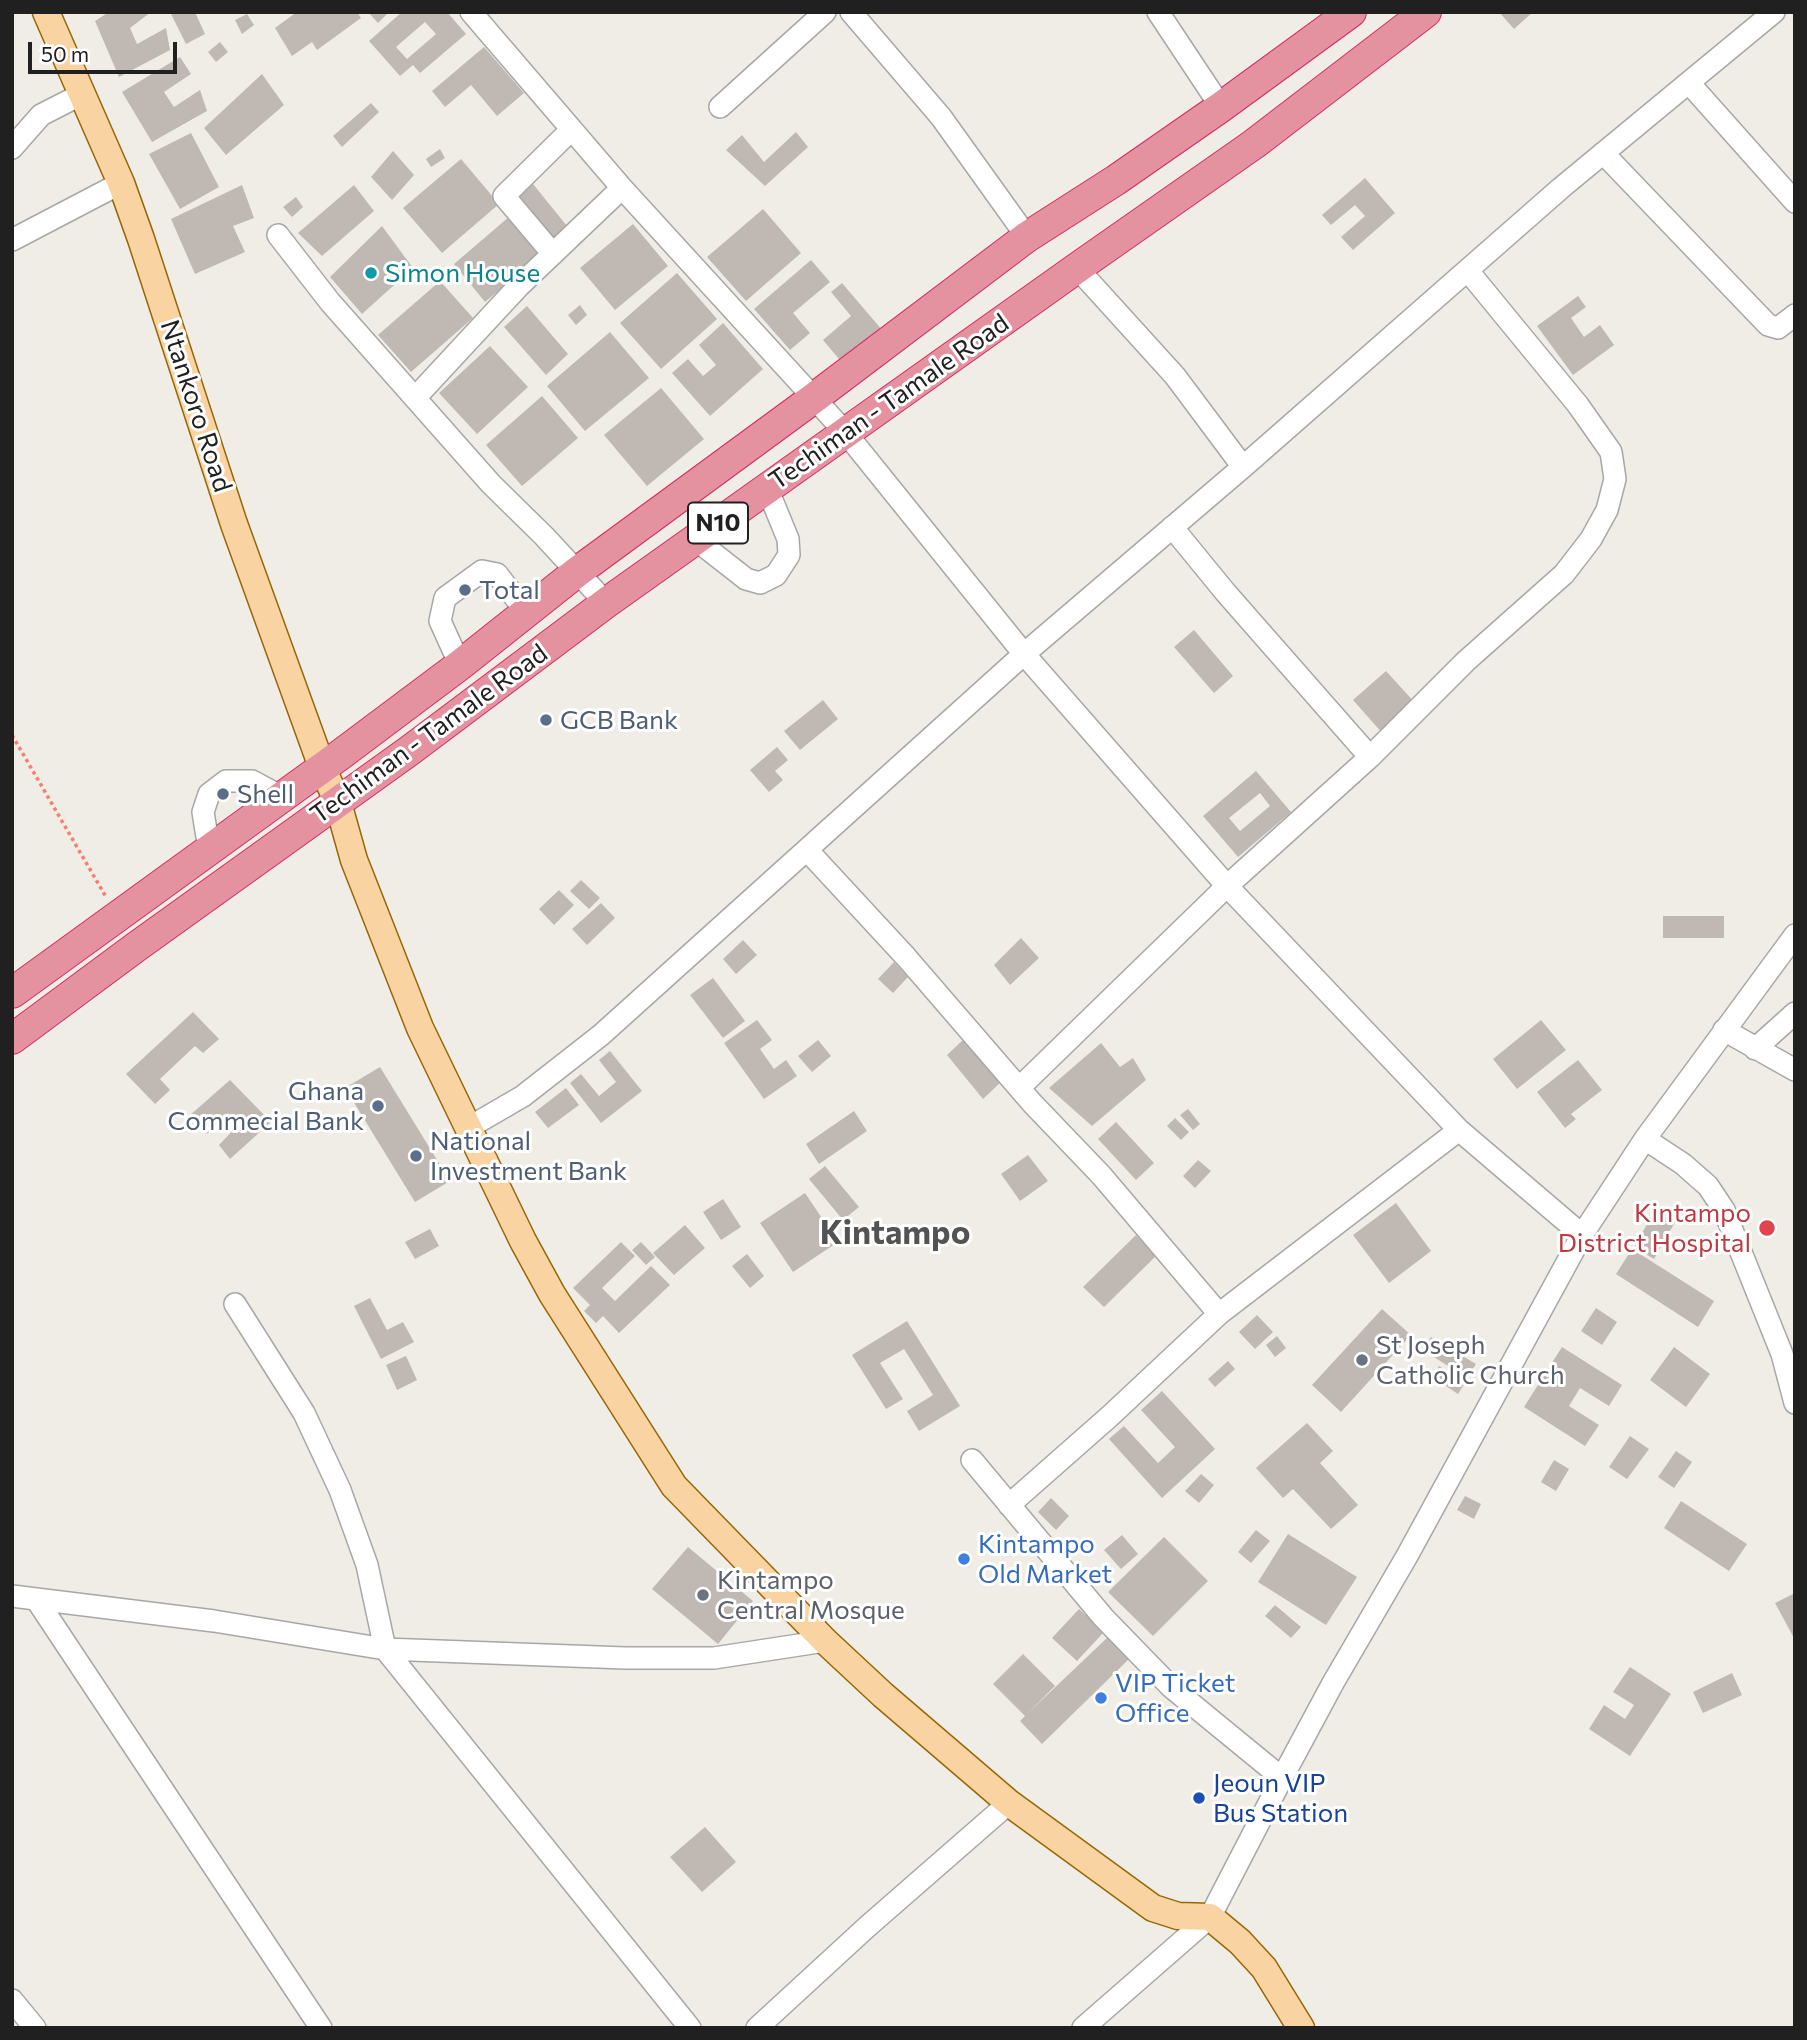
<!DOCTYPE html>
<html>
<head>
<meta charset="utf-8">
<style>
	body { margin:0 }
	#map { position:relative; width:1807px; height:2040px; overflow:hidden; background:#f0ede6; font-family:Commissioner,sans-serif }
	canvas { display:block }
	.frame { position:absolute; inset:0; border:14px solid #202020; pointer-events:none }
	.scale { position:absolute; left:28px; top:42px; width:149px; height:32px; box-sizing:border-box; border:4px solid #202020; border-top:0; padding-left:9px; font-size:21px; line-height:24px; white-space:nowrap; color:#202020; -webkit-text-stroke:5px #fff; paint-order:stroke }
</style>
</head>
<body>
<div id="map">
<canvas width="1807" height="2040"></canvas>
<div class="frame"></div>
<div class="scale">50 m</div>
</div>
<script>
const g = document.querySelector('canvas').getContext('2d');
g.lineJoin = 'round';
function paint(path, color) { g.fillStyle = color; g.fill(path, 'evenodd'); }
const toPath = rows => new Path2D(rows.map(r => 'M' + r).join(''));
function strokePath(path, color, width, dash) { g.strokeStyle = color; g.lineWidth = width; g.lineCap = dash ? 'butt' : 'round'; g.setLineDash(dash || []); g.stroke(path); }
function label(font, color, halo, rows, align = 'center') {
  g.font = font + ' Commissioner,sans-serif'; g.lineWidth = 6; g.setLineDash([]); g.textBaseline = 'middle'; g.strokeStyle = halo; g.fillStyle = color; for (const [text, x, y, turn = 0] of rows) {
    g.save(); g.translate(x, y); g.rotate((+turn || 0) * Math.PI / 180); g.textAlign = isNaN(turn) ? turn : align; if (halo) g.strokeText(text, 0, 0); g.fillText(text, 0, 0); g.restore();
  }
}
paint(toPath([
	[109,12,151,12,130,28,137,44,166,28,170,50,119,77,95,21],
	[170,12,195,12,205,34,186,44],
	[293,12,357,12,361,18,317,50,312,42,292,56,275,28,294,14],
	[368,12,389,12,378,23],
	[402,12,447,12,466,34,420,73,413,65,400,76,369,41],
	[425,22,436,34,407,59,396,47],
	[1499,12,1533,12,1514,29],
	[247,14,254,25,242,34,235,20],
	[220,42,228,52,216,62,208,52],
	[484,47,524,93,497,116,471,85,445,107,432,91],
	[180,57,191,74,164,92,174,107,200,90,207,111,152,142,122,92],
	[262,74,284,105,226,155,204,128],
	[371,103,379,112,342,147,333,136],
	[796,132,808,147,765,186,726,150,742,135,764,162],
	[191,133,219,187,180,209,149,154],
	[440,149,445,158,431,167,426,159],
	[393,151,414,175,392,200,371,177],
	[461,159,499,204,442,253,403,208],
	[1365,178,1395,213,1353,250,1341,237,1365,216,1355,205,1331,225,1322,215],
	[533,184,567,226,549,241,515,200],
	[242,185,254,218,233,226,245,252,195,274,171,219],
	[354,185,374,211,322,256,298,233],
	[296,197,303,207,292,217,283,207],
	[763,209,801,253,746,301,707,257],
	[510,216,542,254,485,302,454,264],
	[633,224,668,266,615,310,580,268],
	[382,226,413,268,362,314,330,277],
	[811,260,830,282,793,313,810,333,790,350,754,309],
	[677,273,717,319,661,369,620,323],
	[440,281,473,318,411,372,378,335],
	[842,283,883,331,844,365,823,340,851,316,831,292],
	[1578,296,1586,307,1571,318,1584,337,1600,325,1614,345,1573,375,1537,326],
	[580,305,587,315,576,325,568,315],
	[527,306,568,354,546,375,504,327],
	[723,323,763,369,710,416,672,373,688,359,703,376,716,365,699,345],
	[610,332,649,378,585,431,547,386],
	[490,346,528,387,477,434,439,393],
	[661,388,704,439,647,486,604,435],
	[542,396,578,438,522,486,486,445],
	[1194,630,1233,676,1214,693,1174,647],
	[1386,671,1417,705,1384,735,1353,700],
	[823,700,838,719,800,750,784,731],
	[777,747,788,760,775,771,783,780,769,792,750,770],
	[1256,771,1291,812,1238,857,1203,816],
	[1260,793,1270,806,1240,831,1229,818],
	[581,880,600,898,589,909,570,891],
	[559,890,574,905,554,925,539,909],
	[601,903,615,918,587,945,572,929],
	[1663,916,1724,916,1724,938,1663,938],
	[1021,938,1039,958,1010,985,994,965],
	[743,940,757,955,736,974,723,959],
	[894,962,908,977,893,993,878,979],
	[713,978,745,1021,723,1038,690,995],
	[193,1012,219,1039,203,1053,195,1046,160,1079,170,1090,155,1104,126,1074],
	[757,1020,772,1040,760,1049,774,1069,786,1060,797,1076,764,1099,724,1043],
	[1541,1020,1566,1050,1517,1089,1493,1059],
	[965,1038,1002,1081,983,1099,947,1055],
	[818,1040,831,1056,812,1072,798,1056],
	[1101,1043,1120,1067,1133,1058,1146,1080,1092,1126,1049,1088],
	[610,1051,642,1091,601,1123,570,1083,581,1074,599,1096,616,1082,599,1060],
	[1578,1060,1602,1090,1571,1114,1576,1119,1565,1128,1537,1092],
	[380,1067,450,1181,415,1202,345,1088],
	[230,1080,271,1122,230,1159,219,1145,237,1126,228,1113,207,1134,189,1116],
	[566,1088,579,1105,548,1128,535,1112],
	[1188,1109,1200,1124,1193,1130,1180,1115],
	[854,1111,867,1131,819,1164,806,1144],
	[1175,1118,1189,1132,1181,1140,1167,1126],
	[1116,1122,1154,1163,1136,1180,1098,1139],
	[1028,1155,1048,1181,1020,1201,1001,1174],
	[1198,1160,1211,1171,1195,1188,1183,1176],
	[825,1166,859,1207,843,1220,809,1179],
	[805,1193,838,1242,793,1272,760,1223],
	[723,1199,741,1227,721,1240,703,1212],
	[1396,1203,1431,1251,1389,1283,1353,1235],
	[1658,1205,1678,1217,1654,1259,1634,1247],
	[685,1225,705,1248,674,1275,653,1253],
	[430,1229,439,1246,415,1259,405,1242],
	[1136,1235,1156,1256,1104,1307,1083,1287],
	[621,1242,635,1256,602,1288,615,1301,651,1266,670,1285,619,1333,603,1316,596,1323,584,1311,590,1305,573,1288],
	[641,1242,655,1257,646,1265,632,1250],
	[1632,1249,1714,1301,1698,1327,1616,1274],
	[747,1254,764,1276,750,1288,732,1266],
	[370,1298,387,1330,403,1322,414,1342,381,1359,354,1306],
	[1596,1308,1617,1322,1602,1345,1581,1331],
	[1382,1309,1411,1335,1341,1412,1312,1385],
	[1257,1315,1273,1332,1255,1349,1239,1332],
	[907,1321,960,1406,919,1431,907,1411,933,1395,904,1349,880,1363,903,1399,886,1409,852,1355],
	[1277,1336,1286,1348,1275,1357,1266,1345],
	[1431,1337,1476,1364,1467,1378,1423,1350],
	[1562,1347,1622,1385,1609,1406,1580,1388,1569,1406,1599,1425,1585,1446,1524,1407],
	[1674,1347,1710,1374,1686,1407,1650,1380],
	[406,1356,417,1380,397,1390,386,1365],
	[1228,1361,1235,1369,1215,1387,1208,1379],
	[1439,1366,1465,1383,1458,1394,1432,1377],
	[1162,1391,1215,1449,1162,1498,1109,1439,1124,1426,1158,1463,1175,1447,1141,1410],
	[1307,1423,1333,1451,1320,1463,1358,1505,1331,1529,1293,1489,1283,1498,1256,1468],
	[1630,1436,1649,1449,1627,1479,1609,1467],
	[1676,1451,1692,1462,1674,1488,1658,1477],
	[1554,1460,1569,1469,1556,1491,1541,1482],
	[1201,1474,1214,1485,1199,1503,1185,1491],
	[1465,1496,1481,1504,1474,1519,1457,1510],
	[1051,1498,1069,1516,1056,1530,1038,1512],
	[1681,1501,1747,1544,1729,1571,1664,1528],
	[1256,1530,1270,1541,1251,1563,1238,1552],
	[1288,1534,1357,1577,1326,1625,1258,1582],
	[1122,1535,1138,1554,1121,1569,1104,1550],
	[1164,1537,1208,1581,1153,1636,1108,1592],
	[688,1547,753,1601,718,1644,652,1589],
	[1795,1593,1795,1640,1775,1603],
	[1275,1605,1301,1627,1291,1638,1265,1616],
	[1079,1609,1104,1632,1077,1661,1052,1638],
	[1109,1636,1130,1658,1042,1744,1020,1721,1025,1716,993,1684,1023,1654,1055,1686,1027,1714],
	[1630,1667,1671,1694,1630,1756,1589,1729,1604,1705,1625,1719,1634,1705,1613,1692],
	[1732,1673,1742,1695,1703,1713,1693,1692],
	[705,1827,736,1862,702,1892,670,1857]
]), '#c0b9b3');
const minor = toPath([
	[471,12,622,188,845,432,1024,654,1227,886,1459,1130,1582,1235],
	[851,12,941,117,1027,237],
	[1158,12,1221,107],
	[1689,83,1795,202],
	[720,107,825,12],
	[12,148,41,115,82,94],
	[1603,153,1768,325,1778,328,1795,315],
	[278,235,330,302,491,484,544,536,606,603],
	[12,240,121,183],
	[553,254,504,196,571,130],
	[1077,268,1175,376,1243,467],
	[415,398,518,287,622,188],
	[1172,527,1226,593,1370,757],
	[695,539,746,579,760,583,776,575,789,555,788,539,767,488],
	[460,665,440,621,445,598,482,571,497,574,527,613],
	[209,849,203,812,209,794,226,781,252,781,282,797],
	[807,850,906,957,1032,1103,1101,1175,1219,1314],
	[1724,1030,1795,1070],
	[1755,1049,1795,1013],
	[1019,1088,1227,886,1370,757,1466,661,1564,574,1591,539,1607,510,1615,479,1611,452,1578,405,1468,271],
	[468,1128,523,1096,601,1035,1024,654,1243,467,1561,188,1774,12],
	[1645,1139,1683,1164,1708,1186,1724,1210,1782,1354,1795,1403],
	[235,1304,304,1413,340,1490,367,1565,385,1649,690,2028],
	[972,1460,1103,1617,1171,1687,1282,1778],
	[1009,1505,1110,1416,1219,1314,1459,1130],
	[12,1596,214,1621,385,1649,625,1658,714,1658,825,1641],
	[36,1599,321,2028],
	[12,2000,35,2028],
	[757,2028,868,1926,1009,1803],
	[1083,2028,1210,1917,1282,1778,1333,1683,1407,1556,1582,1235,1645,1139,1795,935]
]);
const major = toPath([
	[46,12,121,183,141,239,234,524,322,767,338,803,354,860,420,1028,523,1241,552,1294,674,1486,825,1641,883,1695,1009,1803,1153,1908,1178,1916,1210,1917,1240,1942,1264,1968,1301,2028]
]);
const highway = toPath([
	[12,993,340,755,460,665,577,572,814,398,1027,237,1116,180,1221,107,1351,12],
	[12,1039,136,947,409,751,606,603,1077,268,1254,144,1426,12]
]);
strokePath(minor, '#a7a7a7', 24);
strokePath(major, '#966705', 29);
strokePath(highway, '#d52c65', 32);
strokePath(toPath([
	[12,735,106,897]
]), '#f58072', 3.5, [3.5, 3.5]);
strokePath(minor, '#fff', 21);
strokePath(major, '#f9d4a2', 26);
strokePath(highway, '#e491a0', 30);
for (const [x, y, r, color] of [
	[371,273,7,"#0f9aa8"],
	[465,590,7,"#5c6f8a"],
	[546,720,7,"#5c6f8a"],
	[223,794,7,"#5c6f8a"],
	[378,1106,7,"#5c6f8a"],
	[416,1156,7,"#5c6f8a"],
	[1767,1228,9,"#e0444e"],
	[1362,1360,7,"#6b7280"],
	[964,1559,7,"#3f7fe0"],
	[703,1595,7,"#6b7280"],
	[1101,1698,7,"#3f7fe0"],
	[1199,1798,7,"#1a4fb4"]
]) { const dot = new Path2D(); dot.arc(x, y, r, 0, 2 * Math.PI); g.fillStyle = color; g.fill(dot); strokePath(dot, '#fff', 2.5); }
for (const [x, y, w] of [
	[718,523,60]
]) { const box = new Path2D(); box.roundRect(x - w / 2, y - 20.5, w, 41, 5); g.fillStyle = '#fff'; g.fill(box); strokePath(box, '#202020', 2); }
label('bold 24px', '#202020', null, [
	["N10",718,523]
]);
label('26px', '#0d838f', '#fff', [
	["Simon House",385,273]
], 'left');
label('26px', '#202020', '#fff', [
	["Techiman - Tamale Road",889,402,-35],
	["Ntankoro Road",196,406,72],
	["Techiman - Tamale Road",429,734,-36]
]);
label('26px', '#4e5e75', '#fff', [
	["Total",479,590],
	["GCB Bank",560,720],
	["Shell",237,794],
	["Ghana",364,1091,"right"],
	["Commecial Bank",364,1121,"right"],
	["National",430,1141],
	["Investment Bank",430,1171]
], 'left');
label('26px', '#be3a42', '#fff', [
	["Kintampo",1751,1213],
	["District Hospital",1751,1243]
], 'right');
label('26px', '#5b616d', '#fff', [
	["St Joseph",1376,1345],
	["Catholic Church",1376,1375],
	["Kintampo",717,1580],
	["Central Mosque",717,1610]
], 'left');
label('26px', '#366cbe', '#fff', [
	["Kintampo",978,1544],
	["Old Market",978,1574],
	["VIP Ticket",1115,1683],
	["Office",1115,1713]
], 'left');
label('26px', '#164399', '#fff', [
	["Jeoun VIP",1213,1783],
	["Bus Station",1213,1813]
], 'left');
label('bold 33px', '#535353', '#fff', [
	["Kintampo",895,1233]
]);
</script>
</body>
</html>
